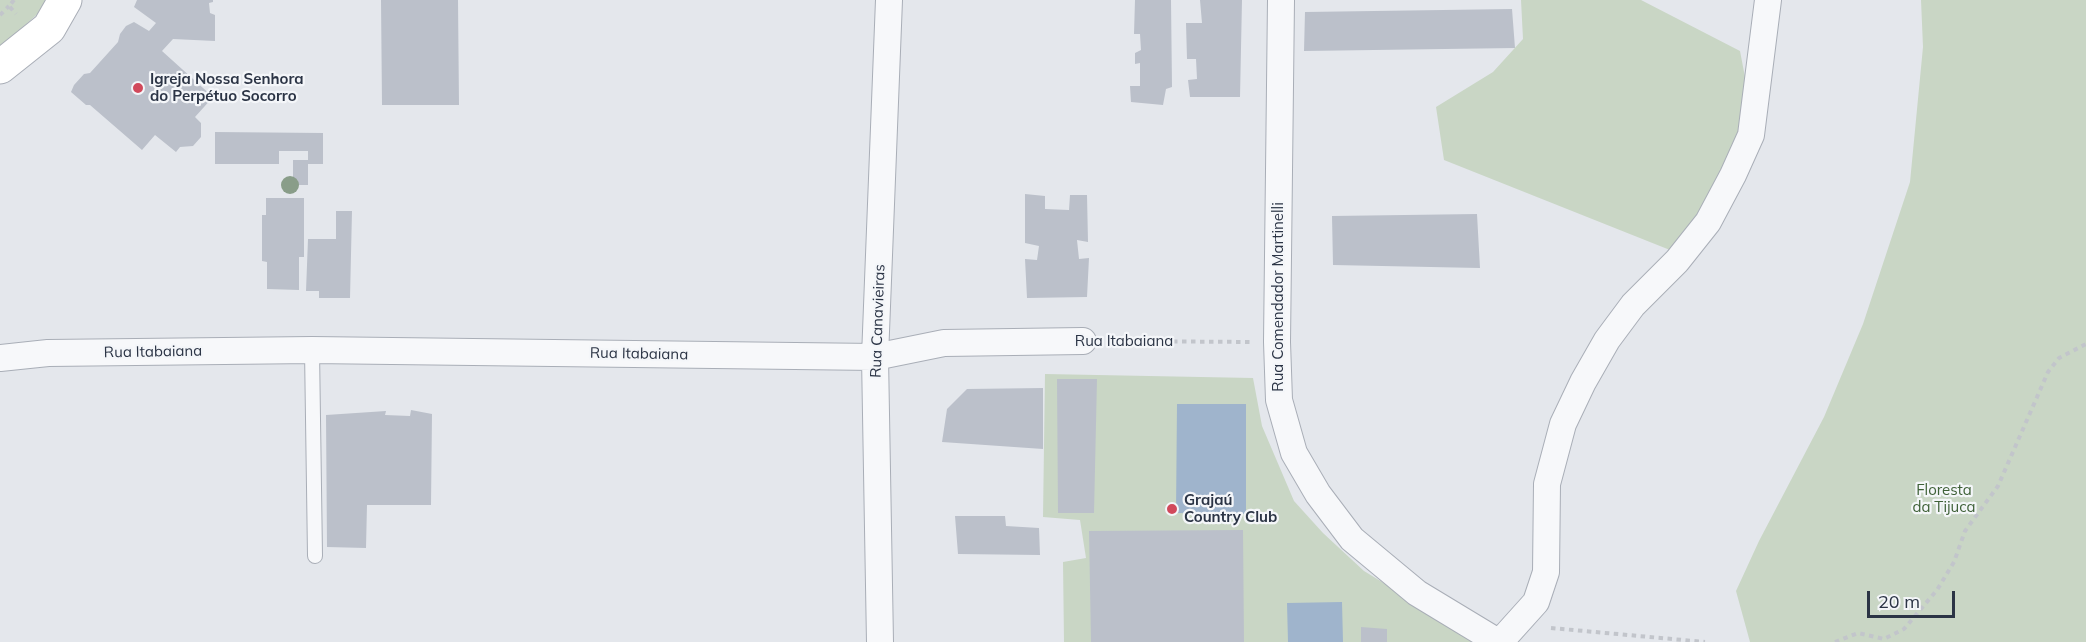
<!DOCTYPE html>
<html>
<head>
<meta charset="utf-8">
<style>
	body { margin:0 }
	#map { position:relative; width:2086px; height:642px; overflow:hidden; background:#e4e7ec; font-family:Mulish,sans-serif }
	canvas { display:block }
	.scale { position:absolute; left:1867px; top:591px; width:88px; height:27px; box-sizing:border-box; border:3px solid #2b3445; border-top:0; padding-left:8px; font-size:18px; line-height:21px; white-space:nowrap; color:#2b3445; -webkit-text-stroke:4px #f4f6f9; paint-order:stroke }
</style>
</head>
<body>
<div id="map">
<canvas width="2086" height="642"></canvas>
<div class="scale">20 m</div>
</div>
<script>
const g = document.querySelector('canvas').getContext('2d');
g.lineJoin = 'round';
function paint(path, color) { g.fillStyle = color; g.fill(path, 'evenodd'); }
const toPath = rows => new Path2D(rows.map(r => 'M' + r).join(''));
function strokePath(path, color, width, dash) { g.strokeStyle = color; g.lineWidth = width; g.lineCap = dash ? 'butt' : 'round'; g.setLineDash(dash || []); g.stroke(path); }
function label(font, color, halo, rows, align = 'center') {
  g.font = font + ' Mulish,sans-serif'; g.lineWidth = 4.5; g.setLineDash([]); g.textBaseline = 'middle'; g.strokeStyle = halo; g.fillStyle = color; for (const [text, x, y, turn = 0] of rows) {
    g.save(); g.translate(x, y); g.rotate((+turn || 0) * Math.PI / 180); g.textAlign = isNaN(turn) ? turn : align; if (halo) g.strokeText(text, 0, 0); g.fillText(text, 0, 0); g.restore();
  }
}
paint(toPath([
	[0,0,48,0,44,8,0,48],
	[1521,0,1641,0,1740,51,1753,119,1704,208,1670,250,1444,160,1436,107,1493,72,1523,39],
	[1921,0,2086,0,2086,642,1750,642,1736,591,1759,541,1824,417,1863,324,1910,182,1923,47],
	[1045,374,1253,378,1262,426,1294,501,1323,533,1364,571,1446,621,1472,642,1064,642,1063,562,1086,558,1080,520,1043,517]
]), '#c9d6c5');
paint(toPath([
	[1177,404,1246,404,1246,514,1176,513],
	[1342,602,1343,642,1288,642,1287,603]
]), '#9fb4cc');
paint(toPath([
	[137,0,213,0,213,2,209,3,210,13,215,15,215,41,173,39,162,51,213,97,195,117,201,123,201,137,193,146,180,147,176,152,155,135,142,150,90,105,86,105,71,92,74,85,84,74,90,73,118,42,120,34,126,26,134,22,149,31,156,23,134,7],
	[381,0,458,0,459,105,382,105],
	[1135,0,1171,0,1172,87,1166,89,1163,105,1131,102,1130,86,1140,86,1140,63,1135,64,1135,53,1141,50,1140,34,1134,34],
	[1200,0,1242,0,1240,97,1190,97,1188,80,1197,79,1196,59,1187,59,1186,23,1202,23],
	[1512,9,1515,48,1304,51,1305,12],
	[215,132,323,133,323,164,308,164,308,185,293,185,293,160,308,160,308,151,279,151,279,164,215,164],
	[1025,194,1045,196,1045,209,1069,210,1070,195,1087,195,1088,242,1077,240,1079,259,1089,258,1087,297,1027,298,1025,259,1037,260,1039,246,1025,243],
	[266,198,304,198,304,257,299,257,299,290,267,289,267,262,262,261,262,215,266,215],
	[336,211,352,211,350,298,319,298,319,291,306,291,308,239,336,239],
	[1477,214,1480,268,1333,265,1332,216],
	[1057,379,1097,379,1094,513,1058,513],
	[1043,388,1043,449,942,442,947,409,967,389],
	[411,410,432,414,431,505,367,505,366,548,327,547,326,415,386,411,385,415,410,416],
	[955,516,1005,516,1006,526,1039,528,1040,555,958,554],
	[1243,530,1244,642,1091,642,1089,531],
	[1361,627,1387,629,1387,642,1361,642]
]), '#bbc0ca');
const lane = toPath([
	[312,350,315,556]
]);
const street = toPath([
	[1281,0,1277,342,1279,400,1294,453,1318,494,1352,539,1417,593,1498,642],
	[0,358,48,353,312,350,875,357,944,343,1083,341],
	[880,642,875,357,889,0],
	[1500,642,1536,602,1546,572,1547,484,1563,424,1583,382,1607,340,1633,305,1677,261,1708,222,1733,175,1751,135,1768,0]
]);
const secondary = toPath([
	[0,67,49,28,65,0]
]);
strokePath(lane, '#a9aeb7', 16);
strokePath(street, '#a9aeb7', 28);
strokePath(secondary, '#a9aeb7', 35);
strokePath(toPath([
	[14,0,9,6,16,14],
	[0,15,9,6],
	[1110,341,1250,342],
	[1551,628,1705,642],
	[1835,642,1858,633,1884,639,1904,629,1937,590,1954,562,1965,531,1998,486,2048,372,2059,358,2086,344]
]), '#c2c5cb', 4, [4.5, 4.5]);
strokePath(lane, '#f7f8fa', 14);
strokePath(street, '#f7f8fa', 26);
strokePath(secondary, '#fff', 33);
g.fillStyle = '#899d89';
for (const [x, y] of [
	[290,185]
]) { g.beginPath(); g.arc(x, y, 9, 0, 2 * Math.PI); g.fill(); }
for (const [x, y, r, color] of [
	[138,88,6,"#d1495b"],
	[1172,509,6,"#d1495b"]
]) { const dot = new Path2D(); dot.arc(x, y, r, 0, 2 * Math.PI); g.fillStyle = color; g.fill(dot); strokePath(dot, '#f4f6f9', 2); }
label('bold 15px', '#2b3445', '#f4f6f9', [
	["Igreja Nossa Senhora",150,79],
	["do Perpétuo Socorro",150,96],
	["Grajaú",1184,500],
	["Country Club",1184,517]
], 'left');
label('15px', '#2b3445', '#f4f6f9', [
	["Rua Comendador Martinelli",1278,297,-90],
	["Rua Canavieiras",878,321,-88],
	["Rua Itabaiana",1124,341],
	["Rua Itabaiana",153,352,-1],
	["Rua Itabaiana",639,354,1]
]);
label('15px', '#3f6138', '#f4f6f9', [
	["Floresta",1944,490],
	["da Tijuca",1944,507]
]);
</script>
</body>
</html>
